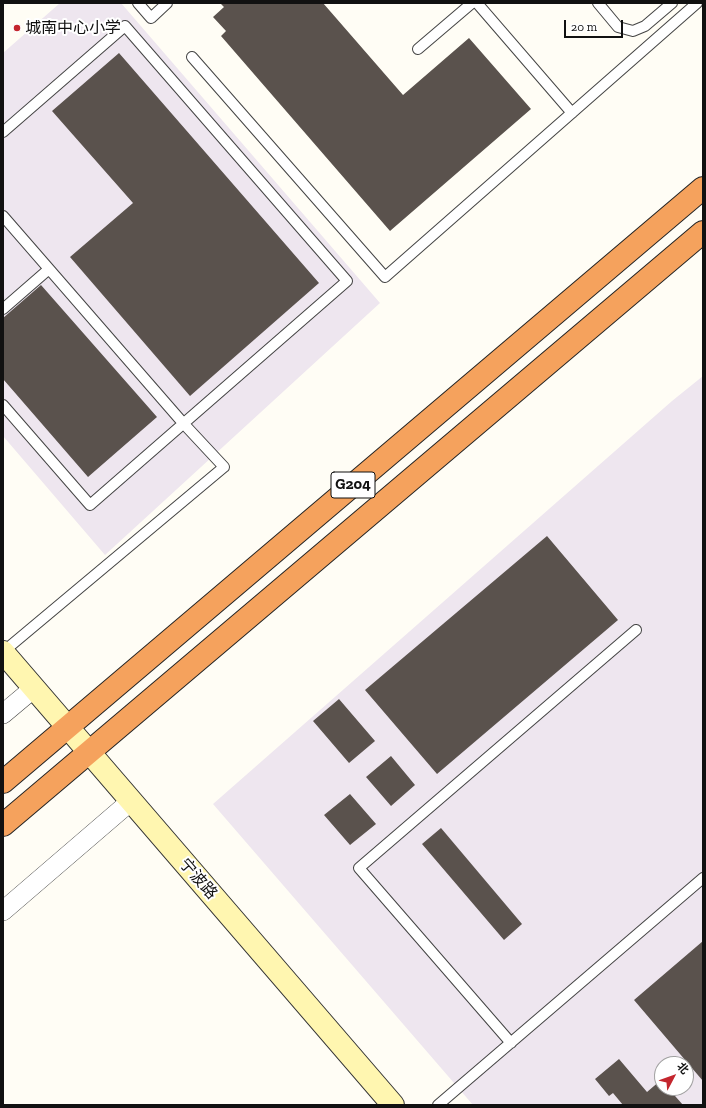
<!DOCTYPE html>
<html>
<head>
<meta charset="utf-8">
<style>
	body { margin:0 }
	#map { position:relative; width:706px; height:1108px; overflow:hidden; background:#fffdf5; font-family:"Zilla Slab","Noto Sans SC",serif }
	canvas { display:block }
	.frame { position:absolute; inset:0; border:4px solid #111; pointer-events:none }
	.north { position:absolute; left:654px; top:1056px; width:40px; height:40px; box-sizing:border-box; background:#fff; border:1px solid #a0a0a0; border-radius:50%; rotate:49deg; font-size:11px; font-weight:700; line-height:16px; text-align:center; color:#111 }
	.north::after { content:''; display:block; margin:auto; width:14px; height:18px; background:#c4262e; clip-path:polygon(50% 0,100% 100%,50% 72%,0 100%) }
	.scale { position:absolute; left:564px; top:20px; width:59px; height:18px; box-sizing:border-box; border:2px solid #111; border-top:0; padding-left:5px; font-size:12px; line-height:14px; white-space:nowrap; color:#111; -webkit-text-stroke:3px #fff; paint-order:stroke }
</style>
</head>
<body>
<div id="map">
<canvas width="706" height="1108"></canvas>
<div class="frame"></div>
<div class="north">北</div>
<div class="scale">20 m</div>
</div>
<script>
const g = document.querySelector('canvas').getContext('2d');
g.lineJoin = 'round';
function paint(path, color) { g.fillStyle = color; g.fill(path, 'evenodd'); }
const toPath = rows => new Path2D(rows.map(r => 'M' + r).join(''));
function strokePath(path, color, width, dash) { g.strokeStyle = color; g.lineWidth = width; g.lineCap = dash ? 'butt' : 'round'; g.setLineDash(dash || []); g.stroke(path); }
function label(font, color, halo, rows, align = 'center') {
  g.font = font + ' "Zilla Slab","Noto Sans SC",serif'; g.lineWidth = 4; g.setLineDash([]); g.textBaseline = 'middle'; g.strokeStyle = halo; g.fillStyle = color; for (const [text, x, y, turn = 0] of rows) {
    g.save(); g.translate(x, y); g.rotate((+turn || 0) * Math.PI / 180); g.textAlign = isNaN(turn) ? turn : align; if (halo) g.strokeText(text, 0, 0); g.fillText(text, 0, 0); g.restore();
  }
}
paint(toPath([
	[60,3,121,3,380,303,105,555,3,436,3,53],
	[703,376,703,1105,473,1105,213,804,672,401],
	[662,1064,686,1064,686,1088,662,1088]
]), '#eee6ef');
paint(toPath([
	[223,3,323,3,403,95,469,38,531,109,390,231,221,36,226,31,213,17,224,7,221,4],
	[119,53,319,283,190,396,70,257,133,203,52,111],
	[41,285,157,417,88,477,3,379,3,318],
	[547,536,618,620,437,774,365,690],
	[339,699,375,741,349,763,313,721],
	[391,756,415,785,391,806,366,777],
	[350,794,376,824,350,845,324,815],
	[441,828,522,924,504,940,422,844],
	[703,941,703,1081,634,1000],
	[619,1059,647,1092,661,1080,662,1088,668,1088,683,1105,623,1105,613,1093,609,1096,595,1079]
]), '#5a524d');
const lane = toPath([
	[138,3,151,18,167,3],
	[477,3,572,113],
	[598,3,618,27,633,31,645,26,672,3],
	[418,49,472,3],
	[192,57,385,277,697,3],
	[3,132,125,26,347,281,90,505,3,405],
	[3,216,183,423,224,467,3,652],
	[3,309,49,269],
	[511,1043,359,868,636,630],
	[438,1105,703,878]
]);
const street = toPath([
	[3,714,34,688],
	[3,911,131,801]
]);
const secondary = toPath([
	[3,652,393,1105]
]);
const highway = toPath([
	[3,782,703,188],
	[3,825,703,232]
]);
strokePath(lane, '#444', 12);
strokePath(street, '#444', 20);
strokePath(secondary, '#333', 24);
strokePath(highway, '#222', 24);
strokePath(lane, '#fff', 10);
strokePath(street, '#fff', 19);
strokePath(secondary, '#fff6b0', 22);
strokePath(highway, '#f5a25d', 22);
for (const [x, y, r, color] of [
	[17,28,4,"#c4262e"]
]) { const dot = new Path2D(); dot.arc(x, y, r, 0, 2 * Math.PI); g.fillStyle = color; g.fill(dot); strokePath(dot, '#fff', 1.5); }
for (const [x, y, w] of [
	[353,485,44]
]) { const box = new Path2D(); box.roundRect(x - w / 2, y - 13, w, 26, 3); g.fillStyle = '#fff'; g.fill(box); strokePath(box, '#111', 1); }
label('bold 15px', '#111', null, [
	["G204",353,485]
]);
label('16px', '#111', '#fff', [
	["城南中心小学",25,28]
], 'left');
label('16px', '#111', '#fff', [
	["宁波路",198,879,49]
]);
</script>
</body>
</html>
